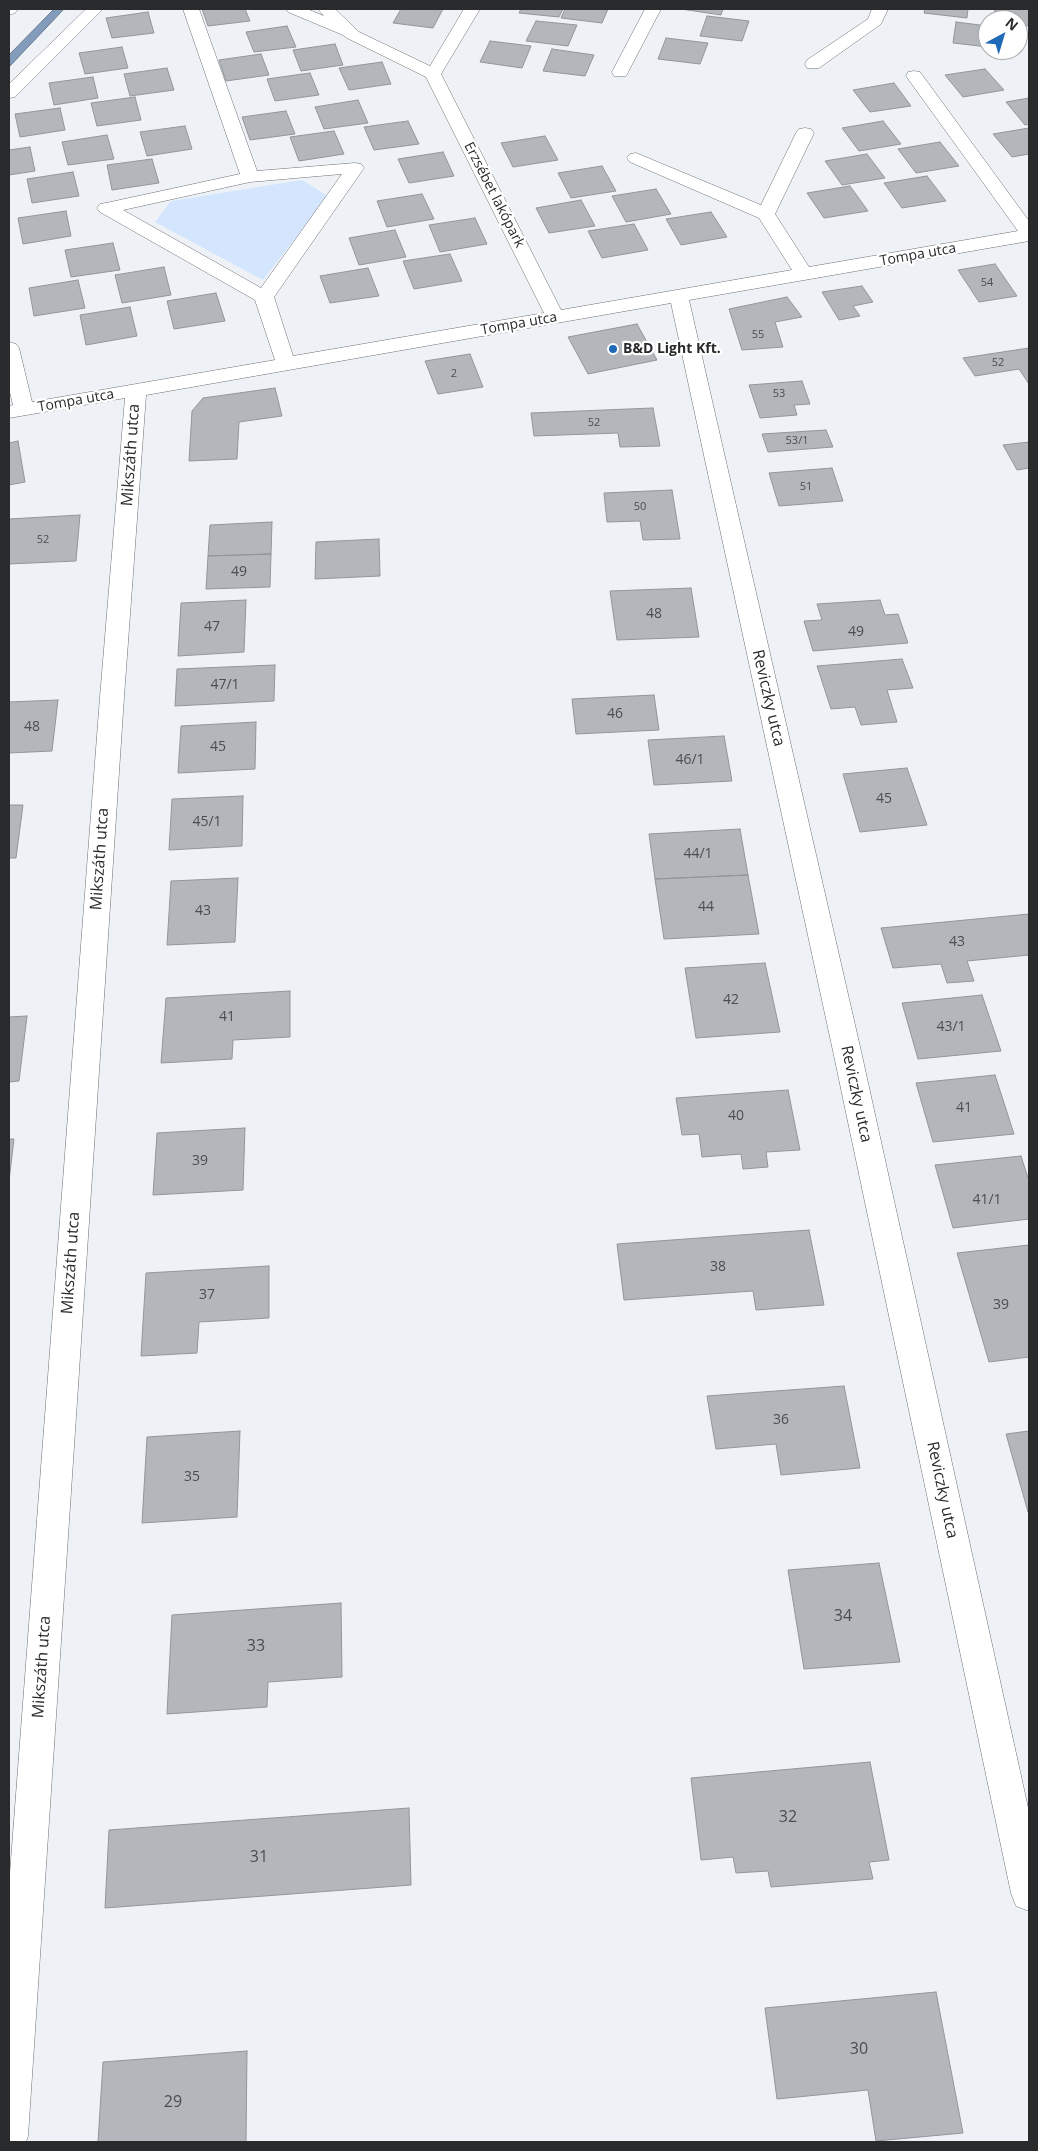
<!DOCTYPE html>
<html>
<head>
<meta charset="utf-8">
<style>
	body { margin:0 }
	#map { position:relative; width:1038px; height:2151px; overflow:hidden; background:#eef2f7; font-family:"Open Sans",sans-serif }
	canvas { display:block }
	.frame { position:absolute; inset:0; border:10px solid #292a2c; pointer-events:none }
	.north { position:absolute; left:978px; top:10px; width:50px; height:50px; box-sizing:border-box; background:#fff; border:1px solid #a9aaab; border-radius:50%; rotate:39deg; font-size:14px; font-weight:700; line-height:20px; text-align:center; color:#292a2c }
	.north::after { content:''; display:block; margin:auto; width:18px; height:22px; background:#1e69b8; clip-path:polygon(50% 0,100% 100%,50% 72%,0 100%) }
</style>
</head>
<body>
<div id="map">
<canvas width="1038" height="2151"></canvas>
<div class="frame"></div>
<div class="north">N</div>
</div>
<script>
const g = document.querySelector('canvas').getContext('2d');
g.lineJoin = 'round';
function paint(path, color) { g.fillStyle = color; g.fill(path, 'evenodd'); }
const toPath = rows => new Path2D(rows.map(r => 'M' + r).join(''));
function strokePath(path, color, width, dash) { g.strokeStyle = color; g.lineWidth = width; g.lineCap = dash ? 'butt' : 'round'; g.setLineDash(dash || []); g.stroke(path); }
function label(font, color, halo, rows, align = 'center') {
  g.font = font + ' "Open Sans",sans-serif'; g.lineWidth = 4.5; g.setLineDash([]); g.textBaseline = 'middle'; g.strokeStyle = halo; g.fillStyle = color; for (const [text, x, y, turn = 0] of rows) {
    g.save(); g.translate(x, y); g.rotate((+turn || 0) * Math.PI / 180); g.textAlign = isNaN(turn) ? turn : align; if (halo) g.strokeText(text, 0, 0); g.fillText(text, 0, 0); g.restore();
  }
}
paint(toPath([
	[302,180,328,196,263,280,155,222,171,201]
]), '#d3e6fd');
const water = toPath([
	[54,9,64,9,9,67,9,55,54,9]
]);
paint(water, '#839cbb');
strokePath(water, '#687a90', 1);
const building = toPath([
	[202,9,245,9,250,21,208,26,202,9],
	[401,9,443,9,433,28,393,23,401,9],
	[521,9,563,9,559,17,519,13,521,9],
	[565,9,608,9,602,23,561,18,565,9],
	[681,9,723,9,721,15,681,9],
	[925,9,968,9,967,18,924,13,925,9],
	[995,9,1029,9,1029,26,1018,25,1018,20,993,20,995,9],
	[148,12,154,33,112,38,106,18,148,12],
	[707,16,749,21,742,41,700,36,707,16],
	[536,21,577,25,568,46,526,41,536,21],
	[956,22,988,26,988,47,953,43,956,22],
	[287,26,296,47,254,52,246,32,287,26],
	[666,38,708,43,700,64,658,59,666,38],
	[490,41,531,46,522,68,480,62,490,41],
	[335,44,343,65,301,71,293,50,335,44],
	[122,47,128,68,85,74,79,53,122,47],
	[552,49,594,55,585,76,543,71,552,49],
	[261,54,269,75,226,81,219,60,261,54],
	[382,62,391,84,349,90,339,68,382,62],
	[167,68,174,90,130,96,124,74,167,68],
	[985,69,1004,90,963,97,945,75,985,69],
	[310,73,319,95,275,101,267,79,310,73],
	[93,77,98,98,54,105,49,83,93,77],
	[894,83,911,106,870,112,853,90,894,83],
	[135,97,141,120,97,126,91,103,135,97],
	[1029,98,1029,124,1025,125,1006,102,1029,98],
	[358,100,368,123,324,129,315,107,358,100],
	[60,108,65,130,20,137,15,114,60,108],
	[286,111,295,134,250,140,242,117,286,111],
	[408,121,419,144,374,150,364,127,408,121],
	[883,121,901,144,859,151,842,128,883,121],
	[185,126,192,149,147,156,140,132,185,126],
	[1029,128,1029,154,1012,157,993,134,1029,128],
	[334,131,344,154,299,161,290,137,334,131],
	[107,135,114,159,68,165,62,142,107,135],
	[545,136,558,160,513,167,501,143,545,136],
	[940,142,959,166,916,173,898,149,940,142],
	[30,147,35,171,9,175,9,150,30,147],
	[443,152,454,176,409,183,398,159,443,152],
	[867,154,885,178,842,185,825,161,867,154],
	[152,159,159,183,112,190,107,165,152,159],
	[602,166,616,191,571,198,558,173,602,166],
	[73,172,79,196,32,203,27,179,73,172],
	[927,176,946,201,902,208,884,183,927,176],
	[850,186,868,211,824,218,807,193,850,186],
	[656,189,671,214,626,222,612,196,656,189],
	[422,194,434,219,387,227,377,201,422,194],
	[581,200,595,226,549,233,536,208,581,200],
	[66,211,71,236,23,244,18,218,66,211],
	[711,212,727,237,681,245,666,219,711,212],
	[475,218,487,244,440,252,429,225,475,218],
	[634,224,648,250,602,258,588,231,634,224],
	[395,230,406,257,359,265,349,238,395,230],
	[113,243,120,270,71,277,65,250,113,243],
	[450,254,462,281,414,289,403,261,450,254],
	[995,264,1017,296,979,302,958,270,995,264],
	[164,267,171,295,122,303,115,275,164,267],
	[368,268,379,296,330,303,320,276,368,268],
	[78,280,85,308,34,316,29,288,78,280],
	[862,286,873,302,853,306,860,316,839,320,822,292,862,286],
	[216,293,225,321,174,329,167,301,216,293],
	[787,297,802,317,775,322,783,347,742,350,729,309,787,297],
	[130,307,137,336,86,345,80,315,130,307],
	[637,324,657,360,588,374,568,337,637,324],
	[1029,348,1029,384,1019,369,975,376,963,358,1029,348],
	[470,354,483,387,438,394,425,361,470,354],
	[802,381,810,404,794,405,797,415,760,418,749,385,802,381],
	[275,388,282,416,239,422,237,459,189,461,192,411,203,398,275,388],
	[653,408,660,446,620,447,618,433,534,436,531,413,653,408],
	[826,430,833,447,768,452,762,434,826,430],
	[18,441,25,482,9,485,9,443,18,441],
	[1029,442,1029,468,1017,470,1003,445,1029,442],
	[832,468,843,501,779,506,769,473,832,468],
	[672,490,680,539,643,540,640,521,607,522,604,493,672,490],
	[80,515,76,561,9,564,9,519,80,515],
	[272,522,271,554,208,556,210,525,272,522],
	[379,539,380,576,315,579,316,542,379,539],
	[271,554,270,587,206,589,208,556,271,554],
	[691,588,699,637,617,640,610,591,691,588],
	[246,600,244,652,178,656,181,603,246,600],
	[880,600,885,615,898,614,908,643,813,651,804,621,822,620,817,604,880,600],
	[902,659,913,688,887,690,897,722,861,725,855,707,831,709,817,666,902,659],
	[275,665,274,701,175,706,177,669,275,665],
	[654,695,659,730,576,734,572,699,654,695],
	[58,700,52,751,9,753,9,702,58,700],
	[256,722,255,769,178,773,181,726,256,722],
	[724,736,732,781,654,785,648,740,724,736],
	[907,768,927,825,860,832,843,774,907,768],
	[243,796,242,846,169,850,172,799,243,796],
	[9,805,23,805,16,858,9,858,9,805],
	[740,829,748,875,655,879,649,834,740,829],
	[748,875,759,934,664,939,655,879,748,875],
	[238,878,235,942,167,945,171,881,238,878],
	[1029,914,1029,955,967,961,974,981,947,983,941,964,893,968,881,928,1029,914],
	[765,963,780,1032,696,1038,685,968,765,963],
	[290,991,290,1037,233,1040,232,1059,161,1063,166,998,290,991],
	[982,995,1001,1051,918,1059,902,1003,982,995],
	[27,1016,19,1081,9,1082,9,1017,27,1016],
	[995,1075,1014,1134,933,1142,916,1083,995,1075],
	[788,1090,800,1150,766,1152,768,1167,743,1169,741,1154,702,1157,699,1134,682,1135,676,1098,788,1090],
	[245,1128,243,1190,153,1195,157,1133,245,1128],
	[9,1139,14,1139,9,1181,9,1139],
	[1021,1156,1029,1181,1029,1219,953,1228,935,1165,1021,1156],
	[809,1230,824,1305,756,1310,753,1291,624,1300,617,1244,809,1230],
	[1029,1245,1029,1357,989,1362,957,1253,1029,1245],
	[269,1266,269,1318,199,1322,197,1353,141,1356,146,1273,269,1266],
	[844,1386,860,1468,781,1475,776,1444,716,1449,707,1396,844,1386],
	[240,1431,237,1517,142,1523,147,1437,240,1431],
	[1029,1431,1029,1512,1028,1512,1006,1434,1029,1431],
	[879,1563,900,1662,804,1669,788,1570,879,1563],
	[341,1603,342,1677,268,1682,267,1707,167,1714,172,1615,341,1603],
	[870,1762,889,1860,869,1862,873,1879,771,1887,768,1871,736,1873,733,1857,701,1860,691,1778,870,1762],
	[409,1808,411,1885,105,1908,109,1830,409,1808],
	[936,1992,963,2133,876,2141,868,2090,777,2099,765,2008,936,1992],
	[247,2051,246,2142,98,2142,103,2062,247,2051]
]);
paint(building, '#b3b7bc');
strokePath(building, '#92959a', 1);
const street = toPath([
	[9,9,18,9,15,13,9,15,9,9],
	[86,9,103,9,15,97,9,98,9,84,86,9],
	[183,9,199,9,257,171,355,163,361,164,364,168,274,297,293,356,544,313,426,77,347,38,343,35,288,12,286,9,307,9,324,16,318,9,335,9,359,32,430,66,464,9,480,9,441,74,561,310,792,270,759,218,630,162,627,158,630,154,636,153,761,205,796,133,799,129,805,128,811,129,814,133,775,214,809,267,1018,231,906,76,908,72,914,71,920,72,1029,221,1029,241,689,300,861,1051,1029,1812,1029,1911,1016,1906,1011,1893,833,1051,671,303,146,395,124,697,28,2136,26,2142,9,2142,9,1886,100,697,125,398,9,418,9,406,13,405,9,388,9,342,16,344,19,348,32,402,275,360,255,300,100,212,97,208,100,204,106,203,240,174,183,9],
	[342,174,261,288,123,210,250,182,342,174],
	[645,9,661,9,626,76,614,76,612,72,645,9],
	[872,9,888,9,881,24,819,68,807,68,805,64,807,60,868,19,872,9]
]);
strokePath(street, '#6c6f73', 1);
paint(street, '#fff');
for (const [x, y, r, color] of [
	[613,349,5,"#1e69b8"]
]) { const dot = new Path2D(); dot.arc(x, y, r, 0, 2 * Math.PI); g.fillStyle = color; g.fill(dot); strokePath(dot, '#fff', 2); }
label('11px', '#4c4d50', null, [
	["54",987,283],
	["55",758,335],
	["52",998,363],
	["2",454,374],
	["53",779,394],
	["52",594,423],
	["53/1",797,441],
	["51",806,487],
	["50",640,507],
	["52",43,540]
]);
label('14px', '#292a2c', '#fff', [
	["Erzsébet lakópark",494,195,63],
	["Tompa utca",918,255,-10],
	["Tompa utca",519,324,-10],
	["Tompa utca",76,401,-10]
]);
label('bold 14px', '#292a2c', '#fff', [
	["B&D Light Kft.",623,349]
], 'left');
label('14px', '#4c4d50', null, [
	["49",239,572],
	["48",654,614],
	["47",212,627],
	["49",856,632],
	["47/1",225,685],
	["46",615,714],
	["48",32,727],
	["45",218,747],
	["46/1",690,760],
	["45",884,799],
	["45/1",207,822],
	["44/1",698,854],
	["44",706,907],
	["43",203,911],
	["43",957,942],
	["42",731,1000],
	["41",227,1017],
	["43/1",951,1027],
	["41",964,1108],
	["40",736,1116],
	["39",200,1161],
	["41/1",987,1200],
	["38",718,1267],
	["37",207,1295],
	["39",1001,1305],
	["36",781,1420],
	["35",192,1477]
]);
label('16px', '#292a2c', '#fff', [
	["Mikszáth utca",131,455,-86],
	["Reviczky utca",768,698,77],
	["Mikszáth utca",100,859,-86],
	["Reviczky utca",856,1094,78],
	["Mikszáth utca",71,1263,-86],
	["Reviczky utca",942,1490,78],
	["Mikszáth utca",42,1667,-86]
]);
label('16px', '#4c4d50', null, [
	["34",843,1616],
	["33",256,1646],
	["32",788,1817],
	["31",259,1857],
	["30",859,2049],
	["29",173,2102]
]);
</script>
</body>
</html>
